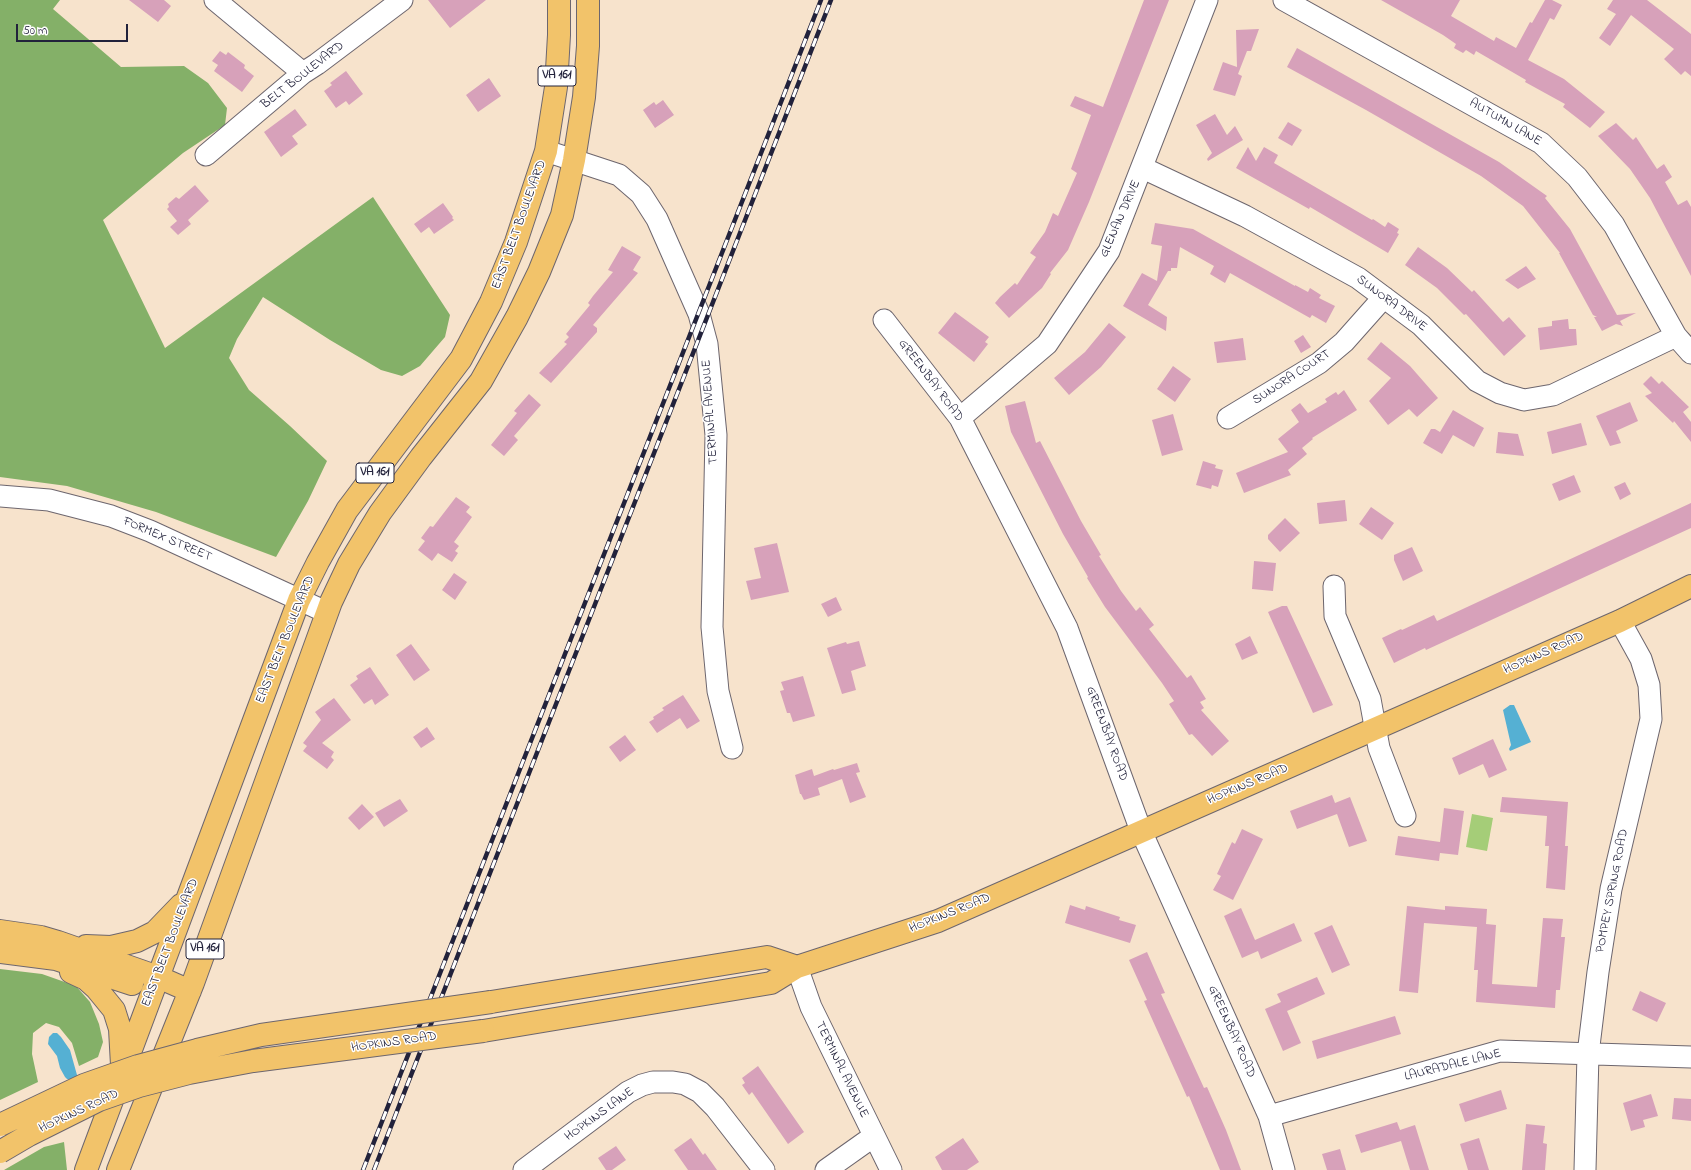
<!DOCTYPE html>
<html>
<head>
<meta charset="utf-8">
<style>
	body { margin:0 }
	#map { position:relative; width:1691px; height:1170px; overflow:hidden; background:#f7e3cc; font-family:"Indie Flower",sans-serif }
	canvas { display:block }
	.scale { position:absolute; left:16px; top:24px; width:112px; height:18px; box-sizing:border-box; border:2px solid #22223b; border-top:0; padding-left:5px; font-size:12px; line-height:14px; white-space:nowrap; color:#22223b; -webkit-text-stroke:3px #fff; paint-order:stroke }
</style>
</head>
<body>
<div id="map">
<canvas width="1691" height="1170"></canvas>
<div class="scale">50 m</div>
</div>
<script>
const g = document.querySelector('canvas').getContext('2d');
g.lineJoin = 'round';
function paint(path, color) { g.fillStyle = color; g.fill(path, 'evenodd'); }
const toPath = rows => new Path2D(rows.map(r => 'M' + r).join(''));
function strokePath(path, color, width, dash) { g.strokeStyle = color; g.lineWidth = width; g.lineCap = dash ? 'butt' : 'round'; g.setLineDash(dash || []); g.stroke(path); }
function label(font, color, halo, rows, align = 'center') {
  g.font = font + ' "Indie Flower",sans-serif'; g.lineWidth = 3; g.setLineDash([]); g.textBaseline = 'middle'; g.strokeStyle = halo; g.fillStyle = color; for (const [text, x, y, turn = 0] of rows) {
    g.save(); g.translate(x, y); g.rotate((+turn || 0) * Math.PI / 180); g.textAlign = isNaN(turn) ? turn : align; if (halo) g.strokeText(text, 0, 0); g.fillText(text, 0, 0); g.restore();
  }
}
paint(toPath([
	[1472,814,1493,818,1487,851,1466,847]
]), '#a5cd78');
paint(toPath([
	[0,0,60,0,53,9,121,67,184,66,208,83,227,108,225,125,183,153,103,220,165,348,373,197,450,315,445,337,420,366,402,376,381,370,330,340,263,297,237,339,229,358,249,390,290,426,327,461,308,501,276,557,156,512,67,486,0,477],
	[0,969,42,974,76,986,90,1002,99,1024,103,1042,98,1057,79,1066,72,1043,59,1027,46,1023,33,1033,32,1054,38,1082,0,1100],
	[64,1142,67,1170,4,1170,44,1147]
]), '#84b068');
paint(toPath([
	[1510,705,1514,705,1531,742,1510,751,1509,749,1511,745,1503,710],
	[53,1033,57,1033,61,1037,70,1050,77,1075,77,1077,73,1080,67,1079,65,1077,60,1068,57,1056,48,1044,49,1037]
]), '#55b0d3');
paint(toPath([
	[129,0,164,0,171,6,158,22],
	[428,0,486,0,450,28],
	[1144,0,1169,0,1089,202,1068,250,1050,273,1051,274,1042,288,1009,318,995,303,1000,297,1015,283,1017,285,1036,257,1030,253,1045,232,1053,213,1058,216,1077,173,1071,169,1091,115,1070,106,1075,96,1103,107],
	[1381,0,1460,0,1451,16,1494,41,1496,37,1516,48,1530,22,1532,23,1545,0,1552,0,1562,5,1554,20,1550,18,1528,60,1564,79,1605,112,1590,128,1563,107,1565,104,1525,82,1526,80,1476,51,1474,55,1466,50,1463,53,1454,48,1456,44,1443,35],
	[1613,0,1647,0,1691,34,1691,76,1685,71,1681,75,1664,59,1674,49,1631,15,1610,46,1599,38,1616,14,1607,9],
	[1259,29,1251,51,1247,51,1238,74,1242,76,1235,96,1213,90,1223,62,1237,67,1236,30],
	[1297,48,1499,162,1547,196,1545,198,1570,229,1617,315,1636,313,1620,321,1623,326,1616,324,1602,331,1594,317,1597,317,1593,315,1559,253,1560,253,1523,206,1481,176,1366,110,1287,67],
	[220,51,226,55,228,52,245,65,244,68,254,76,242,92,214,71,218,65,212,61],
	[346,71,363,94,349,105,346,101,336,108,324,91,332,85,330,83],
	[489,78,501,96,478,112,466,95],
	[663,100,674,115,655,128,643,110,654,102,656,105],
	[295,109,307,125,292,136,298,144,281,157,264,132],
	[1215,114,1227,135,1235,126,1243,140,1208,161,1207,159,1212,153,1196,125],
	[1288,122,1302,130,1292,146,1278,138],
	[1616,123,1633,140,1636,137,1657,169,1664,164,1672,177,1665,182,1678,205,1687,200,1691,207,1691,276,1650,198,1630,169,1598,136],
	[1248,147,1256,161,1264,147,1278,155,1274,163,1372,220,1373,219,1385,227,1388,222,1399,229,1397,233,1399,234,1388,253,1310,207,1309,209,1236,168],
	[195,185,209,201,188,220,191,224,178,235,170,227,177,221,167,209,169,207,168,204,176,197,179,199],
	[443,203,453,217,452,218,454,220,434,234,429,227,421,233,414,224],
	[1155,223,1193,229,1295,286,1295,285,1308,292,1310,288,1321,295,1319,298,1335,306,1326,323,1312,315,1310,318,1230,273,1225,283,1210,274,1214,266,1180,247,1177,268,1171,268,1171,271,1168,271,1148,305,1167,317,1166,331,1123,306,1142,273,1157,281,1162,246,1151,244],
	[622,246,641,257,633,270,638,273,593,325,597,328,597,332,551,383,539,373,567,344,564,342,569,337,566,334,590,305,588,303,593,296,613,272,608,270],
	[1418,247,1447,268,1472,292,1474,290,1503,322,1509,317,1526,336,1504,356,1466,314,1464,315,1437,288,1405,265],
	[1526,266,1536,279,1518,289,1505,280],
	[955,312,989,337,985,342,988,344,974,362,938,333],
	[1568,319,1569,329,1576,329,1577,345,1540,350,1538,328,1552,326,1552,321],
	[1109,323,1126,337,1101,367,1069,395,1054,378,1085,352],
	[1303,335,1311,347,1301,353,1294,341],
	[1243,338,1246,360,1217,363,1214,342],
	[1381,342,1410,366,1438,398,1417,417,1409,409,1388,425,1369,401,1391,378,1367,359],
	[1173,366,1191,379,1175,402,1157,389],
	[1651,376,1659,384,1662,381,1689,407,1683,412,1691,422,1691,442,1674,421,1673,423,1645,396,1652,393,1643,384],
	[1344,390,1357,410,1312,438,1313,439,1302,448,1307,454,1288,470,1291,475,1244,493,1236,473,1288,452,1278,439,1299,422,1291,410,1300,403,1308,413,1327,402,1325,399,1336,392,1338,395],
	[529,394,541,405,514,436,518,440,504,456,491,445,517,413,514,411],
	[1025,401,1036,443,1040,441,1081,521,1101,555,1099,556,1121,591,1136,611,1140,607,1154,625,1149,629,1187,678,1191,675,1206,699,1200,702,1204,708,1201,710,1229,741,1212,756,1192,734,1189,735,1169,704,1174,701,1162,683,1105,607,1087,578,1088,577,1063,534,1011,432,1005,406],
	[1630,402,1638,421,1616,431,1621,443,1610,446,1596,416],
	[1453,410,1484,428,1474,447,1453,435,1442,454,1423,443,1431,429,1435,429,1440,432],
	[1173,414,1183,450,1162,456,1152,420],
	[1581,423,1587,445,1552,454,1547,432],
	[1498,432,1518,434,1524,456,1496,453],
	[1203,461,1216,465,1215,468,1223,470,1218,487,1212,485,1211,489,1196,485],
	[1574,475,1581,492,1559,501,1552,484],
	[1625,482,1631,494,1620,500,1614,487],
	[456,497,470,507,466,512,472,517,454,542,459,546,455,551,458,553,452,562,438,553,432,561,418,550,425,541,421,538,430,526,433,527],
	[1345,500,1347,521,1319,524,1317,503],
	[1691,503,1691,528,1426,650,1425,648,1394,663,1382,638,1401,629,1402,630,1434,615,1437,621],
	[1371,507,1394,523,1382,540,1359,524],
	[1285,518,1300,533,1280,552,1268,539,1268,535],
	[777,543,789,592,751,600,746,581,761,578,754,548],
	[1412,547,1423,571,1403,581,1394,560,1394,555],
	[1254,561,1276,563,1273,591,1252,589],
	[454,573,467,582,455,600,442,590],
	[836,597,842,610,828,617,821,604],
	[1282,606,1287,606,1333,705,1313,713,1268,612],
	[1250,636,1258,653,1242,660,1235,644],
	[859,641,866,666,851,671,856,690,842,694,827,648,846,642,847,644],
	[411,644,430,670,414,681,396,655],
	[370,667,389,695,375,705,372,699,364,704,350,685,358,679,356,676],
	[803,676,815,716,793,722,790,713,787,713,780,691,784,690,781,682],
	[683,695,700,721,687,729,680,718,657,733,649,722,654,719,653,717,664,710,662,708],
	[334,698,351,720,322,743,334,752,331,757,334,760,327,769,303,751,307,746,303,743,321,720,315,712],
	[427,727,435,739,421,748,413,737],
	[625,735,636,750,620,762,609,747],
	[1493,739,1507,770,1489,778,1483,764,1459,775,1452,758],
	[857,763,860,772,856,773,866,797,850,803,842,779,818,788,820,795,804,800,801,794,800,794,795,775,812,769,814,776,833,769,834,770],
	[1332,795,1335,803,1350,797,1367,841,1349,847,1337,814,1297,829,1290,811],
	[1502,797,1568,802,1565,846,1568,846,1565,890,1546,888,1549,846,1545,846,1547,816,1500,812],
	[400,799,408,811,384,827,375,813],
	[362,804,374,817,359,830,348,818],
	[1444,808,1464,811,1458,855,1440,853,1439,861,1395,855,1398,836,1440,842],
	[1242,829,1263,839,1233,900,1213,890,1221,876,1217,874,1232,842,1235,844],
	[1070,905,1085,910,1086,906,1120,917,1119,920,1136,925,1130,943,1065,923],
	[1407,906,1445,910,1445,906,1487,909,1486,924,1496,925,1492,984,1537,987,1543,918,1563,919,1561,937,1565,937,1560,990,1556,990,1555,1008,1476,1002,1478,970,1474,970,1477,927,1424,923,1418,993,1399,991],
	[1241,908,1255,940,1294,923,1302,941,1261,959,1258,951,1242,958,1224,916],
	[1332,925,1350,965,1332,973,1314,933],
	[1147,952,1165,993,1161,994,1204,1088,1207,1087,1226,1130,1241,1170,1220,1170,1189,1096,1187,1097,1144,1001,1147,1000,1129,960],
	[1317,977,1325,994,1287,1011,1301,1043,1283,1051,1265,1009,1281,1002,1277,994],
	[1640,991,1666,1003,1657,1022,1632,1010],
	[1395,1016,1401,1034,1317,1059,1312,1041],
	[758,1066,804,1132,788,1144,752,1092,749,1095,742,1085,745,1083,742,1078],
	[1501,1090,1507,1109,1465,1122,1459,1104],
	[1651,1094,1658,1116,1643,1120,1645,1127,1631,1131,1623,1103],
	[1674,1098,1691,1099,1691,1121,1672,1119],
	[1397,1122,1400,1130,1415,1125,1429,1170,1410,1170,1401,1141,1361,1153,1355,1135],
	[1526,1124,1545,1126,1543,1143,1547,1144,1545,1170,1522,1170],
	[691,1138,703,1155,705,1153,717,1170,688,1170,674,1150],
	[963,1138,979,1162,967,1170,942,1170,935,1157],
	[1479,1138,1489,1170,1468,1170,1460,1144],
	[616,1146,626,1160,612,1170,606,1170,598,1158],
	[1340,1149,1346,1170,1327,1170,1322,1154]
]), '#d7a1ba');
const minor = toPath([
	[215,0,303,73],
	[1284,0,1541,143,1577,177,1614,225,1676,336,1691,353],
	[546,151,619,175,641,194,657,219,699,314,707,344,716,435,712,627,718,691,732,748],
	[206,155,303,73,317,64,402,0],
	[1143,168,1245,216,1358,278,1421,325,1477,381,1500,393,1524,400,1553,395,1676,336],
	[884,320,960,418,1067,628,1141,831,1269,1116,1284,1170],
	[960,418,1047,344,1109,251,1207,0],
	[1228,418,1319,363,1344,342,1384,297],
	[0,496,49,500,111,516,150,531,326,612],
	[1334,586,1335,616,1370,699,1379,748,1405,816],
	[797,967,811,1007,891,1170],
	[1269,1116,1500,1051,1691,1057],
	[524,1170,628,1092,642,1085,653,1082,673,1082,685,1084,700,1092,715,1107,764,1170],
	[826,1170,874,1136],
	[1585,1170,1588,1054,1598,972,1611,889,1651,719,1649,685,1641,659,1620,621]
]);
const major = toPath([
	[0,931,41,937,58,942,158,977,190,991],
	[86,946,111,947,137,941,155,932,181,905],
	[0,952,56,959,132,984],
	[71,972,86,979,96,988,114,1010,120,1029,122,1065],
	[491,1002,767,957,797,967],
	[483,1031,771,983,797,967,938,921,1620,621,1691,586],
	[86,1170,299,600,318,562,347,510,461,359,491,302,516,242,546,151,556,87,559,35,559,0],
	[118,1170,193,983,331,602,349,564,380,513,421,457,481,381,517,317,539,272,562,215,574,160,584,97,588,46,588,0]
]);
strokePath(minor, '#6d666e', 23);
strokePath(major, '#6d666e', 24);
strokePath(minor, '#fff', 21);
strokePath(major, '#f2c36a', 22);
const rail = toPath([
	[363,1170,821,0],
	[374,1170,831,0]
]);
strokePath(rail, '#22223b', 4.5);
strokePath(rail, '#fff', 3, [9]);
const majorBridge = toPath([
	[0,1125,84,1085,138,1066,197,1050,261,1035,491,1002],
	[0,1152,29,1135,99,1100,139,1086,189,1073,253,1061,483,1031]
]);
strokePath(majorBridge, '#6d666e', 24, []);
strokePath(majorBridge, '#f2c36a', 22);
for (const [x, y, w] of [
	[557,76,38],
	[375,473,38],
	[205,949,38]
]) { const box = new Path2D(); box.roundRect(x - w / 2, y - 10, w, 20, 3); g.fillStyle = '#fff'; g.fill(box); strokePath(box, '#22223b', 1); }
label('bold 12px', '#22223b', null, [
	["VA 161",557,76],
	["VA 161",375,473],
	["VA 161",205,949]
]);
label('13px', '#22223b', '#fff', [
	["BELT BOULEVARD",303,76,-38],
	["AUTUMN LANE",1505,123,30],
	["GLENAN DRIVE",1121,219,-66],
	["EAST BELT BOULEVARD",520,225,-70],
	["SUNORA DRIVE",1391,304,37],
	["SUNORA COURT",1292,378,-33],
	["GREENBAY ROAD",930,381,53],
	["TERMINAL AVENUE",711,412,-94],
	["FORMEX STREET",167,540,23],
	["EAST BELT BOULEVARD",286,640,-68],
	["HOPKINS ROAD",1544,654,-24],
	["GREENBAY ROAD",1106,734,70],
	["HOPKINS ROAD",1248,785,-23],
	["POMPEY SPRING ROAD",1613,891,-79],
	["HOPKINS ROAD",950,914,-22],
	["EAST BELT BOULEVARD",171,943,-69],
	["GREENBAY ROAD",1231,1032,66],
	["HOPKINS ROAD",394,1043,-8],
	["LAURADALE LANE",1453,1066,-14],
	["TERMINAL AVENUE",841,1070,64],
	["HOPKINS ROAD",79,1112,-25],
	["HOPKINS LANE",600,1115,-36]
]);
</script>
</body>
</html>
